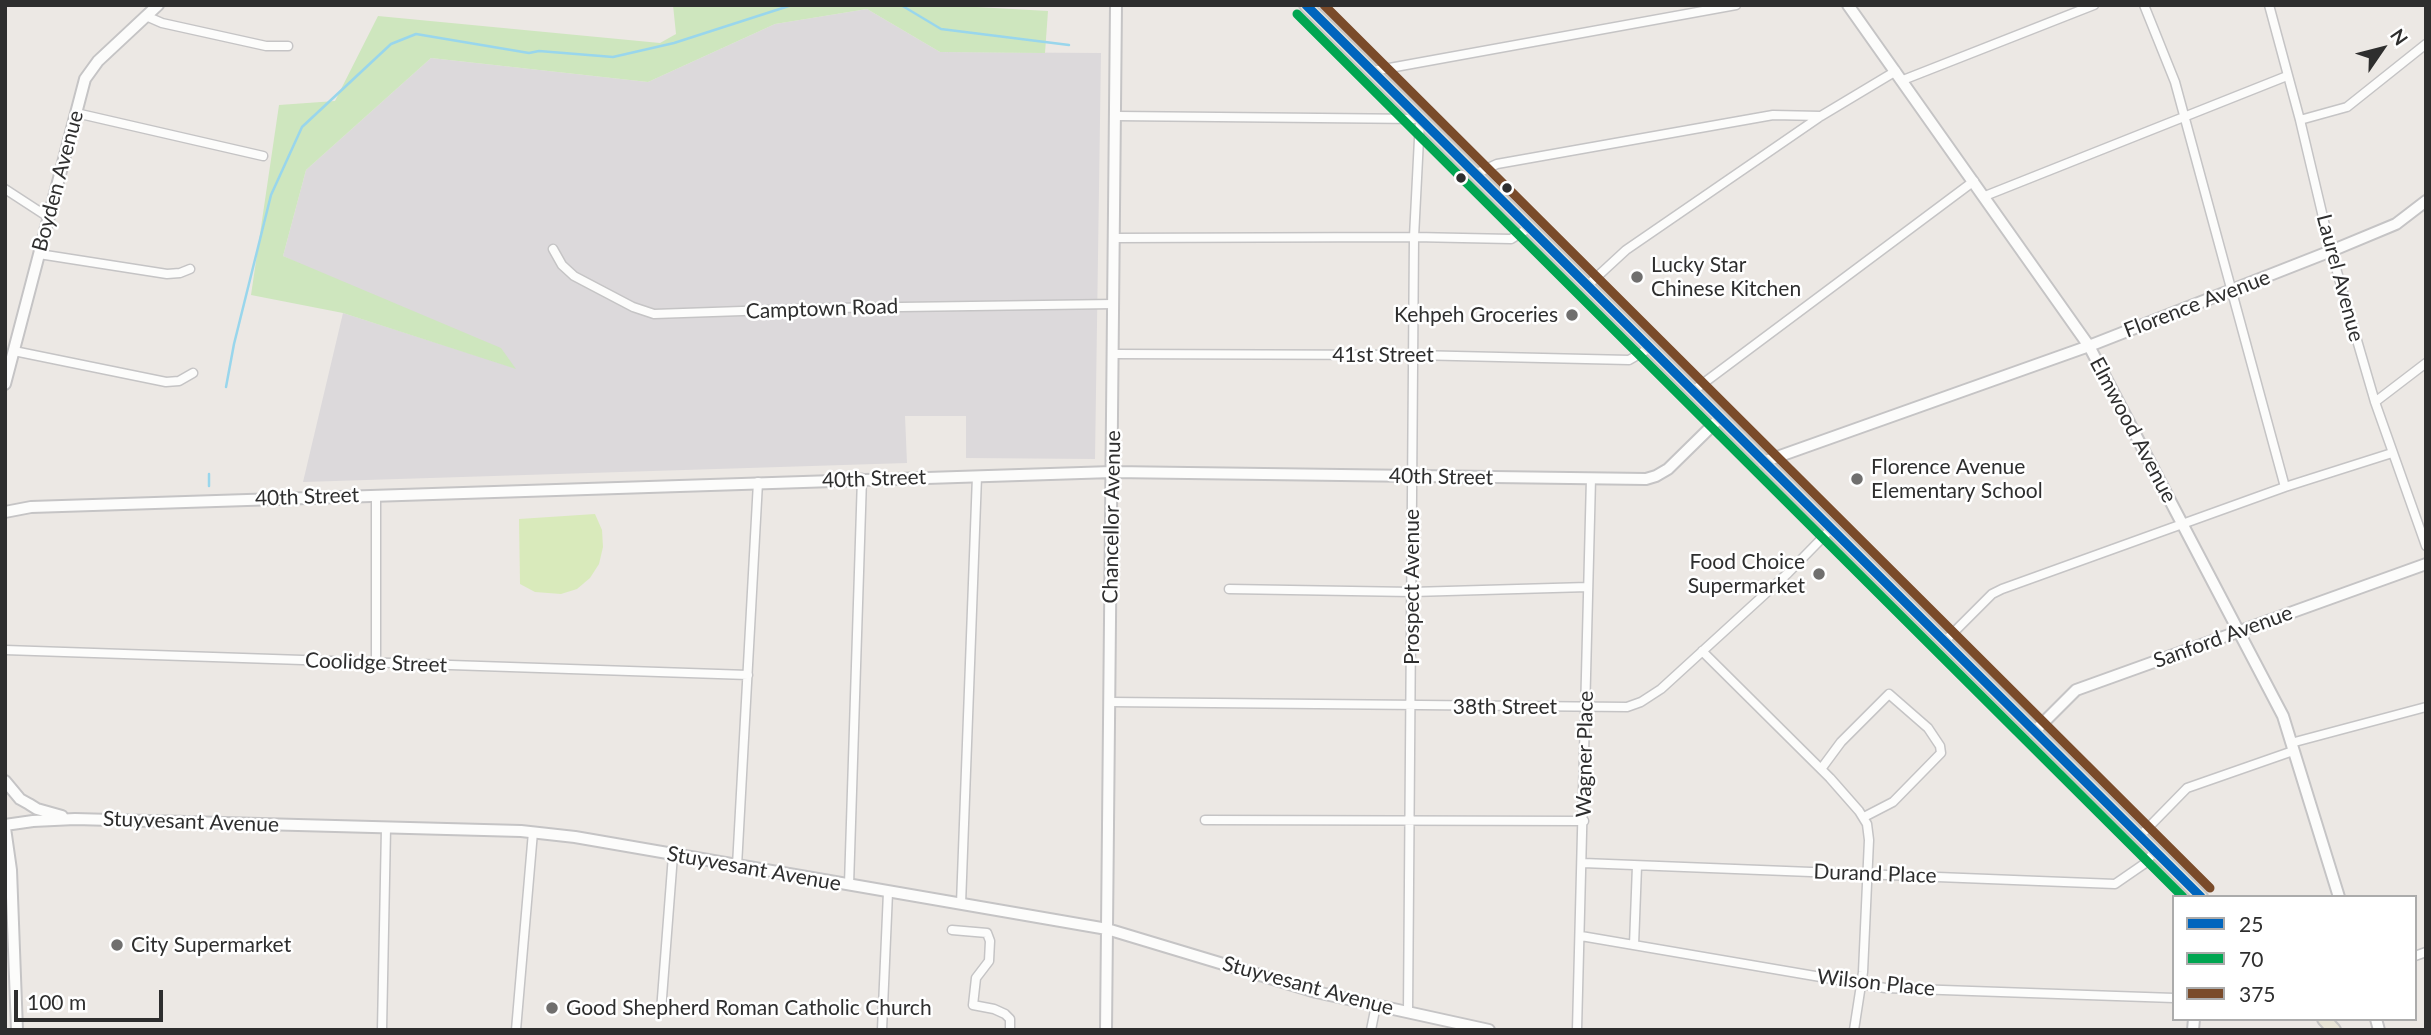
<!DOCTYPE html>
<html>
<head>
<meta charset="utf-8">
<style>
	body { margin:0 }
	#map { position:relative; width:2431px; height:1035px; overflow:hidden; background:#ece8e4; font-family:Lato,sans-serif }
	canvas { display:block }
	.frame { position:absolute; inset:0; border:7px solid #2e2e2e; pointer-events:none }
	.legend { position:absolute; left:2172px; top:895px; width:245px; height:126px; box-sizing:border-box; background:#fff; border:2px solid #ababab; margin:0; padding:9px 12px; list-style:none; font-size:21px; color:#2e2e2e }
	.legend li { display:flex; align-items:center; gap:14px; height:35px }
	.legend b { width:35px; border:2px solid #ababab }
	.north { position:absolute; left:2347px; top:14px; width:70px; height:70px; -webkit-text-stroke:5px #fff; paint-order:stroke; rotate:55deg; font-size:19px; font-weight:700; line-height:28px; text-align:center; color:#2e2e2e }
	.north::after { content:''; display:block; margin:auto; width:24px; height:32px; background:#2e2e2e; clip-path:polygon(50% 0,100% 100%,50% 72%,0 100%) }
	.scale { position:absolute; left:14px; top:990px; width:149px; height:32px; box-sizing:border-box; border:4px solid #2e2e2e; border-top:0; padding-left:9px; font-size:21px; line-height:24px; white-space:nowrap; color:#2e2e2e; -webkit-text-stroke:5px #fff; paint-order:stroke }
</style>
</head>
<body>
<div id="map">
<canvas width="2431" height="1035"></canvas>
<div class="frame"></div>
<ul class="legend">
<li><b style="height:9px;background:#0065bd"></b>25</li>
<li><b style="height:9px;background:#00a651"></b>70</li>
<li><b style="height:9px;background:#7a4b2a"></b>375</li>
</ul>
<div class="north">N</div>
<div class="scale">100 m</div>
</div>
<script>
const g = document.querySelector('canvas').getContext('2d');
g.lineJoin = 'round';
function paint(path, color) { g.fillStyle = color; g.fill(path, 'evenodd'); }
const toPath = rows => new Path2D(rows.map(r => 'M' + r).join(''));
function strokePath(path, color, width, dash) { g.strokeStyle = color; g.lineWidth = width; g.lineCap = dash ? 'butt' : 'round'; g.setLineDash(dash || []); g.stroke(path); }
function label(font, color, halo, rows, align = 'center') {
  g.font = font + ' Lato,sans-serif'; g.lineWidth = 5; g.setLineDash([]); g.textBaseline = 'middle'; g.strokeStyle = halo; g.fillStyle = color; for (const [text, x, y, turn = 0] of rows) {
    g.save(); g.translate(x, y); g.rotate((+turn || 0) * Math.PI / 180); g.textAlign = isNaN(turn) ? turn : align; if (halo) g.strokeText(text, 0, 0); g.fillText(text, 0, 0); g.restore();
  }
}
paint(toPath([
	[867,9,940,52,1101,53,1095,459,966,458,966,416,905,416,907,463,303,482,343,313,515,368,283,256,306,170,431,58,648,82,775,24]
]), '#dcd9db');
paint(toPath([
	[673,5,941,5,1048,11,1045,53,940,52,867,9,775,24,648,82,431,58,306,170,283,256,501,348,516,369,343,313,251,295,279,105,335,101,378,16,660,43,676,34]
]), '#cee6be');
paint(toPath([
	[595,514,602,530,603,547,599,564,590,578,577,589,561,594,535,592,520,584,519,519]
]), '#d9eabb');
strokePath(toPath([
	[901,5,941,29,1069,45],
	[226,387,234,344,271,195,302,127,391,44,416,34,529,53,539,51,613,57,674,43,792,5],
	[209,486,209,474]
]), '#99d6ec', 2.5);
const street = toPath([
	[2144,5,2175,82,2285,487],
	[2269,5,2300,120,2331,251,2375,402,2426,546],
	[146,16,162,23,266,46,288,46],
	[1373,71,1736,5],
	[1903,80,2094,5],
	[76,113,263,156],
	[1117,116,1420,119,1414,237,1408,1012],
	[2300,120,2347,107,2426,44],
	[1475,174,1497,164,1773,115,1821,116],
	[5,189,48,217],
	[1985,196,2287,76],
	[1115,238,1414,237,1511,239,1529,228],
	[553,249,562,265,574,276,633,307,654,314,830,308,1114,304],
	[39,254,167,274,180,273,190,269],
	[1587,286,1626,250,1821,116,1896,71],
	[14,351,166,382,179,381,193,373],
	[1114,354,1413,355,1629,360,1650,348],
	[1693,391,1974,181],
	[2375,402,2426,363],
	[376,495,376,663],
	[1229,589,1412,592,1588,587],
	[1944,642,1992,594,2002,589,2285,487,2392,453],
	[5,650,748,675],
	[1702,651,1830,778,1859,811,1867,824,1869,840,1863,972,1854,1030],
	[1110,702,1627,707,1641,702,1661,689,1788,573,1831,529],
	[2291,743,2426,707],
	[1821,769,1841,742,1889,694,1928,728,1940,746,1941,753,1893,802,1864,817],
	[1205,820,1584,821],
	[2140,836,2187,788,2293,751],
	[1583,863,2115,884,2144,864,2155,851],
	[737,866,758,482],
	[849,885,862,478],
	[961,904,977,476],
	[952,930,987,933,990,941,989,961,976,978,973,1005,994,1009,1005,1014,1010,1019,1010,1030],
	[1581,936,1885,988,2174,998],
	[1634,945,1637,866],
	[2415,956,2426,952],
	[661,1011,673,855],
	[382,1030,386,828],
	[516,1030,533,832],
	[882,1030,888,892],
	[1371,1030,1376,1005],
	[1577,1030,1591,478]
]);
const secondary = toPath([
	[1848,5,2089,346,2283,716,2339,897],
	[5,384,85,79,98,61,158,5],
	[1763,462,2089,346,2331,251,2396,224,2426,201],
	[5,512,31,507,1112,472,1646,479,1656,476,1668,469,1720,418],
	[2034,732,2076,690,2426,564],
	[5,781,20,799,29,804,37,809,62,816],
	[5,825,33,821,75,819,521,831,575,837,1107,929,1316,992,1489,1030],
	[5,828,11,870,17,1030],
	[2376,1019,2379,1030],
	[1106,1030,1116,5],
	[2193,1030,2194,1019]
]);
const primary = toPath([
	[1306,5,2201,897],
	[2324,1019,2334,1030]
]);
strokePath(street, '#c5c4c5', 11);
strokePath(secondary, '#c5c4c5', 14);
strokePath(primary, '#c6c5c4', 16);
strokePath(street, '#fcfcfb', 8);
strokePath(secondary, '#fcfcfb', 10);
strokePath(primary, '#e8e4d6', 12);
strokePath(toPath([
	[1306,5,2201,897]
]), '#0065bd', 9);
strokePath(toPath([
	[1297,14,2183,897]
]), '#00a651', 9);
strokePath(toPath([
	[1324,5,2210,888]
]), '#7a4b2a', 9);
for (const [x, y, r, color] of [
	[1461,178,6,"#2e2e2e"],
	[1507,188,6,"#2e2e2e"],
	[1637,277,7,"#706f6e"],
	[1572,315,7,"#706f6e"],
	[1857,479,7,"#706f6e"],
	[1819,574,7,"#706f6e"],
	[117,945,7,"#706f6e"],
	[552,1008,7,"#706f6e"]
]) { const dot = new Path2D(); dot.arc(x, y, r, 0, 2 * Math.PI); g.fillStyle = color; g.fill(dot); strokePath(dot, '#fff', 2.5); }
label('21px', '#2e2e2e', '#fff', [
	["Boyden Avenue",58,181,-75],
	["Laurel Avenue",2340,278,75],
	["Florence Avenue",2197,304,-21],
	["Camptown Road",822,309,-2],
	["41st Street",1383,355],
	["Elmwood Avenue",2133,430,62],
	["40th Street",1441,477,1],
	["40th Street",874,479,-2],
	["40th Street",307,497,-2],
	["Chancellor Avenue",1112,517,-89],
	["Prospect Avenue",1412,587,-90],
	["Sanford Avenue",2223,637,-20],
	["Coolidge Street",376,663,2],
	["38th Street",1505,707],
	["Wagner Place",1585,754,-89],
	["Stuyvesant Avenue",191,822,2],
	["Stuyvesant Avenue",754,869,10],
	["Durand Place",1875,874,2],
	["Wilson Place",1876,983,6],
	["Stuyvesant Avenue",1308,986,15]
]);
label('21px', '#2e2e2e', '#fff', [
	["Lucky Star",1651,265],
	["Chinese Kitchen",1651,289],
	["Kehpeh Groceries",1558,315,"right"],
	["Florence Avenue",1871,467],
	["Elementary School",1871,491],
	["Food Choice",1805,562,"right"],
	["Supermarket",1805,586,"right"],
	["City Supermarket",131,945],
	["Good Shepherd Roman Catholic Church",566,1008]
], 'left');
</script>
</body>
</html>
